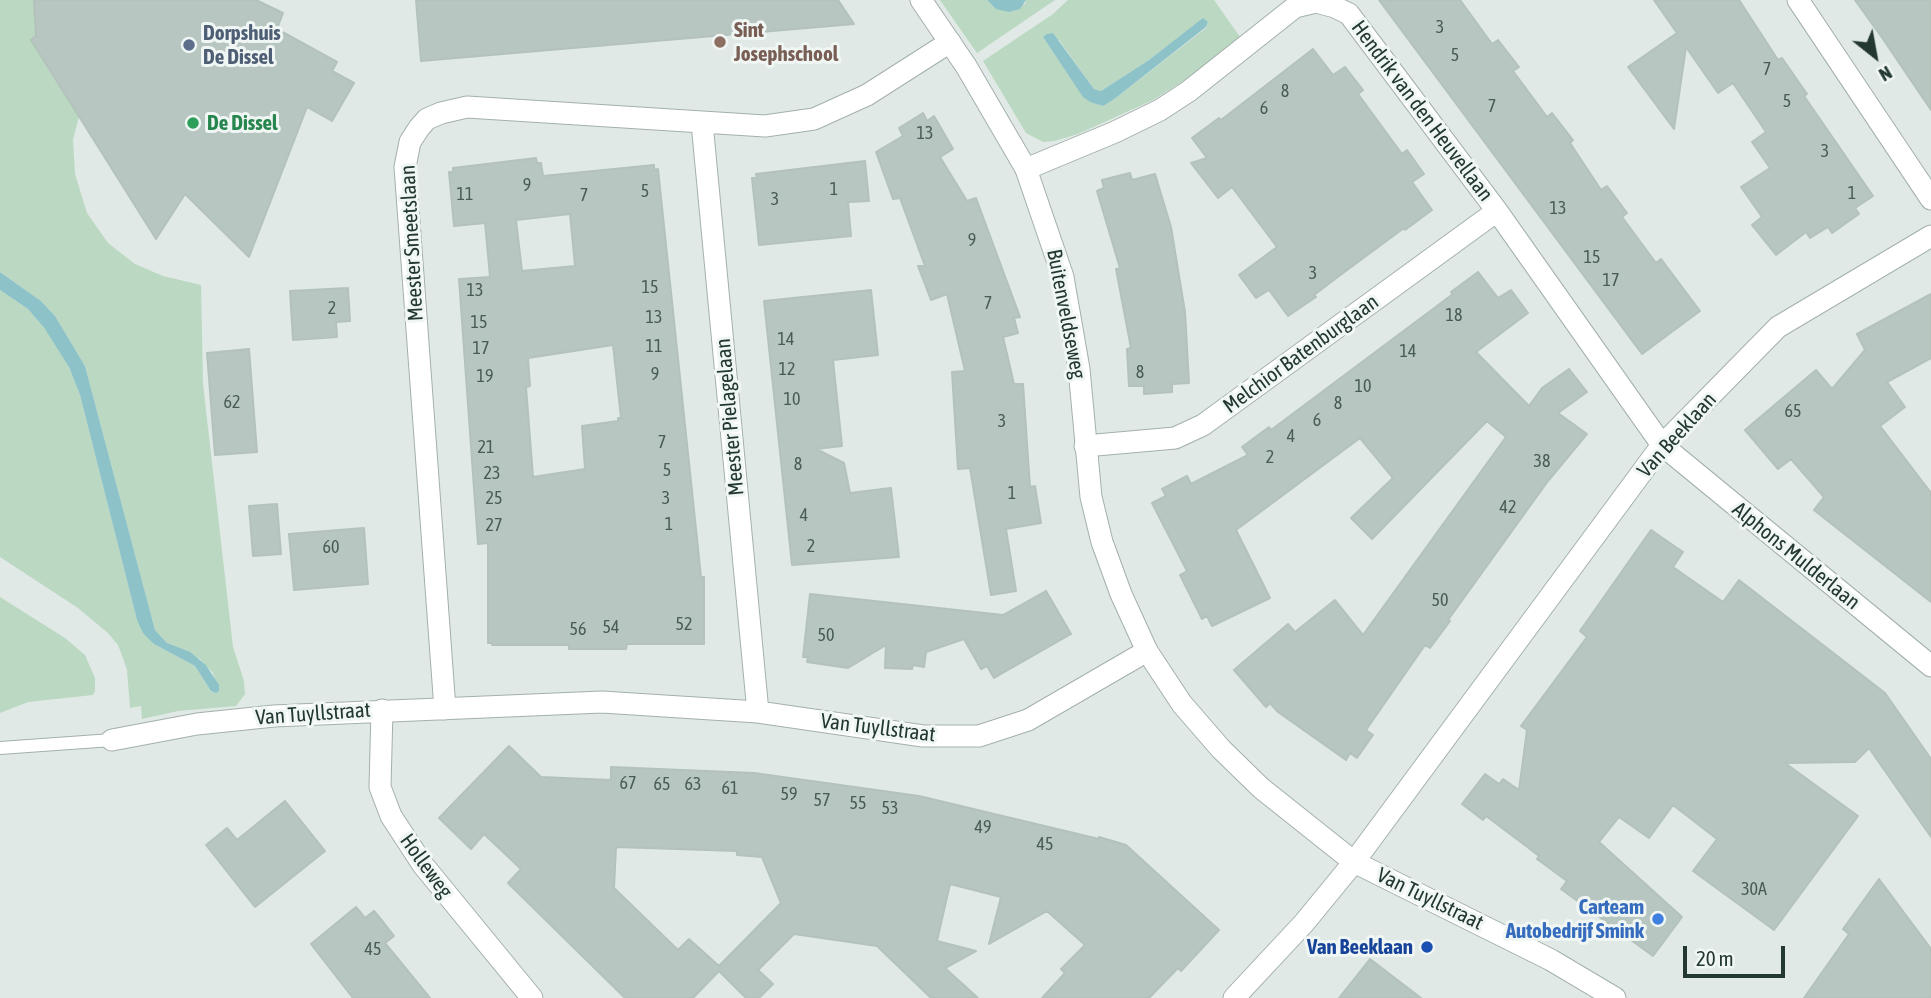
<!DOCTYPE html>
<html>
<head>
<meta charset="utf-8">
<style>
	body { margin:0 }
	#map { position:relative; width:1931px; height:998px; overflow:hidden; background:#e0e9e5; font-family:"Asap Condensed",sans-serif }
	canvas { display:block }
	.north { position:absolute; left:1840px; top:21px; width:70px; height:70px; -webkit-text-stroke:5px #f0f6f3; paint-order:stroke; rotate:149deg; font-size:19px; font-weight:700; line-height:28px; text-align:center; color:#223831 }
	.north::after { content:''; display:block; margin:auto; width:24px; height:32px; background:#223831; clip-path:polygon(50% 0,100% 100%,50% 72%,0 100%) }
	.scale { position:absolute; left:1683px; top:946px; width:102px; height:32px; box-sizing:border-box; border:4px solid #223831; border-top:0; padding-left:9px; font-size:21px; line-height:24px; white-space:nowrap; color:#223831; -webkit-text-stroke:5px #f0f6f3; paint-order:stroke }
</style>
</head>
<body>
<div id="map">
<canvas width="1931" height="998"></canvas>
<div class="north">N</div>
<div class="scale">20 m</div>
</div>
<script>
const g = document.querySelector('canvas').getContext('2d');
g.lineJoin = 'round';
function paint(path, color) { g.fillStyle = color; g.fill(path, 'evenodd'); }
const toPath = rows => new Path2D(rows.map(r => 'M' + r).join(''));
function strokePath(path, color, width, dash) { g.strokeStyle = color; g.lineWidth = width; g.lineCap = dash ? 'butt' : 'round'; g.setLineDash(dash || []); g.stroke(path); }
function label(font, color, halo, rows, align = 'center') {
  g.font = font + ' "Asap Condensed",sans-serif'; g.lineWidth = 6; g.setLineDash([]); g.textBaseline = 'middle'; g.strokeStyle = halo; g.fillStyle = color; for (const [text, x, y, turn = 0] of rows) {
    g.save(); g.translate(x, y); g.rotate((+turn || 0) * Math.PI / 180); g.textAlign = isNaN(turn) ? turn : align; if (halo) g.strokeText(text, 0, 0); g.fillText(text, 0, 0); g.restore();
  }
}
paint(toPath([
	[0,0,34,0,79,116,73,140,75,174,87,213,108,243,135,264,163,276,201,285,203,384,233,647,244,681,245,694,236,706,178,711,142,719,141,706,130,708,127,670,123,658,118,645,108,633,78,608,0,557,0,290,28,309,55,341,69,367,80,395,137,620,154,644,195,666,211,691,216,693,219,691,213,673,200,659,167,643,155,630,85,366,55,316,41,301,0,272],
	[940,0,987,0,996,9,1025,4,1026,0,1055,0,977,53],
	[1068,0,1214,0,1240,37,1188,78,1153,100,1078,134,1054,141,1043,142,1026,133,983,61,1053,14],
	[1203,19,1208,22,1206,28,1113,100,1102,106,1083,96,1043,37,1059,40,1094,89,1101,91,1149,60],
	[0,597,65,638,85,655,95,678,95,691,93,695,28,702,0,713]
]), '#bad8c2');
paint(toPath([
	[987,0,1026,0,1020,9,1009,12,996,9],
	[1203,18,1208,22,1206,27,1113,100,1103,106,1090,102,1083,97,1043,37,1047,34,1053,33,1094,89,1101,91,1149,60],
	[0,272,41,301,55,316,85,366,155,630,167,643,190,652,206,665,219,685,219,691,216,693,211,691,195,666,154,644,143,633,137,620,80,395,69,367,45,329,28,309,0,290]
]), '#8dc2c9');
const building = toPath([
	[34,0,256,0,283,13,277,29,337,62,332,71,354,83,332,121,307,107,249,257,185,194,156,239,31,40,36,36,34,0],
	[416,0,838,0,854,24,421,61,416,0],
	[1379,0,1460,0,1492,44,1498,40,1519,67,1513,71,1547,117,1552,113,1573,140,1570,143,1601,190,1607,186,1627,213,1622,217,1656,263,1661,259,1700,311,1642,354,1379,0],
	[1654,0,1739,0,1778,60,1782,58,1807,94,1804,96,1873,196,1855,208,1859,214,1832,233,1828,227,1810,238,1806,232,1776,255,1752,225,1762,217,1741,187,1770,168,1752,142,1766,132,1733,83,1718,93,1686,47,1674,129,1628,67,1677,33,1654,0],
	[1855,0,1931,0,1931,110,1883,39,1855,0],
	[1313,49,1333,75,1345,67,1363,90,1358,94,1402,154,1407,150,1424,174,1412,182,1432,210,1405,230,1404,228,1339,276,1314,295,1316,297,1288,316,1269,290,1256,298,1239,275,1277,247,1232,187,1218,198,1191,163,1207,158,1192,138,1219,118,1221,120,1313,49],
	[923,113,927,121,934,116,953,149,940,157,967,201,976,198,1020,317,1014,318,1018,333,1003,337,1014,384,1023,384,1030,487,1035,486,1041,523,1006,529,1016,591,991,595,970,468,958,469,952,372,965,371,947,294,931,300,918,266,925,266,900,198,893,199,876,152,903,136,899,128,923,113],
	[536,158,537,163,541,163,543,176,654,165,654,170,658,169,694,510,701,577,704,577,704,644,627,644,626,649,569,649,569,645,492,645,492,643,488,643,488,543,478,544,459,279,490,277,485,223,454,226,449,172,453,172,453,168,536,158],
	[570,214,575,266,522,271,516,220,570,214],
	[613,345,621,418,618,418,618,421,582,426,585,469,533,477,526,387,530,386,528,358,613,345],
	[865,161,869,201,848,202,851,236,759,245,752,178,757,178,756,174,865,161],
	[1130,173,1132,180,1155,174,1171,227,1185,312,1189,383,1172,384,1172,392,1144,394,1144,386,1129,386,1127,349,1131,348,1116,269,1120,268,1097,191,1104,188,1102,180,1130,173],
	[1478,272,1498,298,1511,290,1528,313,1476,352,1529,406,1542,388,1569,369,1587,392,1558,413,1587,434,1548,481,1448,620,1450,621,1430,648,1425,645,1366,730,1373,735,1357,758,1350,753,1346,760,1278,712,1270,703,1266,707,1234,670,1288,624,1295,632,1335,600,1363,635,1506,437,1487,421,1372,539,1351,518,1393,478,1360,438,1236,530,1270,598,1212,626,1207,616,1202,619,1180,575,1187,571,1152,503,1166,496,1162,489,1187,476,1191,484,1248,455,1242,447,1269,427,1271,430,1453,294,1451,292,1478,272],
	[348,288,350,321,336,322,337,337,293,340,290,291,348,288],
	[871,290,878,355,833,360,842,446,816,449,844,463,850,493,891,488,899,557,792,565,764,301,871,290],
	[1931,294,1931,358,1887,382,1905,407,1880,426,1931,493,1931,602,1814,510,1824,497,1791,459,1778,469,1745,430,1816,370,1832,389,1865,350,1857,334,1931,294],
	[249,349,257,452,215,455,207,353,249,349],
	[277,504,281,554,253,556,249,506,277,504],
	[364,528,368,584,294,590,289,534,364,528],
	[1651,530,1683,552,1673,567,1723,602,1739,580,1885,693,1931,759,1931,837,1869,748,1855,762,1785,763,1858,816,1774,930,1693,871,1717,839,1673,805,1649,838,1619,817,1599,842,1682,917,1653,956,1561,889,1567,881,1537,859,1539,856,1530,849,1486,816,1483,820,1462,804,1485,774,1499,784,1503,779,1519,790,1527,730,1521,726,1587,637,1580,631,1651,530],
	[1046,591,1071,634,994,678,987,666,981,669,964,639,926,652,924,667,913,665,912,669,885,668,886,645,848,668,807,662,808,657,803,657,810,594,1003,615,1046,591],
	[509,746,541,777,611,780,611,767,754,773,919,796,1099,839,1099,837,1126,845,1219,930,1181,971,1178,968,1149,998,1042,998,1065,973,1061,969,1085,945,1047,911,989,944,1001,897,950,884,937,941,976,951,945,968,978,998,931,998,877,946,794,934,758,970,773,984,759,998,746,998,719,971,693,998,625,998,508,883,521,869,484,834,471,849,439,818,509,746],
	[616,847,737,851,737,855,762,857,781,903,719,966,689,939,678,950,614,888,616,847],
	[285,801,325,851,255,907,206,845,227,828,237,840,285,801],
	[1879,879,1931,949,1931,998,1804,998,1849,934,1843,929,1879,879],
	[356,907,365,918,374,911,384,923,394,936,385,943,430,998,353,998,311,944,356,907],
	[1370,959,1421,998,1339,998,1370,959]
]);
paint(building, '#b8c6c1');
strokePath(building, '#b3c2bb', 2);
const service = toPath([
	[0,748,112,740]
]);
const minor = toPath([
	[1798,0,1931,199],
	[702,123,758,712],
	[1026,169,1115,132,1160,110,1189,91,1295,7,1316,2,1335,7,1349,14,1497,211,1662,445,1931,666],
	[1085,446,1175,438,1203,425,1497,211],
	[445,709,405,167,410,142,419,128,427,119,441,113,467,107,765,126,814,119,867,95,950,42],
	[382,710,380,787,391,816,423,865,532,998],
	[112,740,197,724,274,716,602,702,758,712,923,736,979,736,1028,720,1147,651],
	[1234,998,1304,923,1354,862,1662,445,1778,327,1931,236]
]);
const tertiary = toPath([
	[921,0,966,66,1026,169,1063,277,1079,369,1091,497,1102,542,1121,594,1147,651,1182,704,1221,749,1261,788,1354,862,1551,960,1615,998]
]);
strokePath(service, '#a3b0ab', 14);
strokePath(minor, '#a3b0ab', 23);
strokePath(tertiary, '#a3b0ab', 23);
strokePath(service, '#fff', 12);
strokePath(minor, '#fff', 21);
strokePath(tertiary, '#fff', 21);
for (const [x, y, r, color] of [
	[720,42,7,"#8d6e63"],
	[189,45,7,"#5c6f8a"],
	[193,123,7,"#2e9e5b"],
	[1658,919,7,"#3f7fe0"],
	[1427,947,7,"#1a4fb4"]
]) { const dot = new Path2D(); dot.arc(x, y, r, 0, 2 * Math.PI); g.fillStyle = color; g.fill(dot); strokePath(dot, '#f0f6f3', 2.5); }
label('18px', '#485c55', null, [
	["3",1440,27],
	["5",1455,55],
	["7",1767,69],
	["8",1285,91],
	["5",1787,101],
	["7",1492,106],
	["6",1264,108],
	["13",925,133],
	["3",1825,151],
	["9",527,185],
	["1",834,189],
	["5",645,191],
	["1",1852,193],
	["11",465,194],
	["7",584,195],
	["3",775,199],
	["13",1558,208],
	["9",972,240],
	["15",1592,257],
	["3",1313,273],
	["17",1611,280],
	["15",650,287],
	["13",475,290],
	["7",988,303],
	["2",332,308],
	["18",1454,315],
	["13",654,317],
	["15",479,322],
	["14",786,339],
	["11",654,346],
	["17",481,348],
	["14",1408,351],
	["12",787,369],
	["8",1140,372],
	["9",655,374],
	["19",485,376],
	["10",1363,386],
	["10",792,399],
	["62",232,402],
	["8",1338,403],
	["65",1793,411],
	["6",1317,420],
	["3",1002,421],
	["4",1291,436],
	["7",662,442],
	["21",486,447],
	["2",1270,457],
	["38",1542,461],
	["8",798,464],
	["5",667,470],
	["23",492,473],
	["1",1012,493],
	["25",494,498],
	["3",666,498],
	["42",1508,507],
	["4",804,515],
	["1",669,524],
	["27",494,525],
	["2",811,546],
	["60",331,547],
	["50",1440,600],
	["52",684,624],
	["54",611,627],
	["56",578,629],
	["50",826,635],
	["67",628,783],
	["65",662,784],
	["63",693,784],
	["61",730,788],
	["59",789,794],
	["57",822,800],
	["55",858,803],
	["53",890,808],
	["49",983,827],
	["45",1045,844],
	["30A",1754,889],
	["45",373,949]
]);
label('bold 21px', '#785e54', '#f0f6f3', [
	["Sint",734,30],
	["Josephschool",734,54]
], 'left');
label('bold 21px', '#4e5e75', '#f0f6f3', [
	["Dorpshuis",203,33],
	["De Dissel",203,57]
], 'left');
label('21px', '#223831', '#f0f6f3', [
	["Hendrik van den Heuvellaan",1422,111,53],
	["Meester Smeetslaan",412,243,-93],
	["Buitenveldseweg",1066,314,79],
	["Melchior Batenburglaan",1301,354,-36],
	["Meester Pielagelaan",730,417,-95],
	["Van Beeklaan",1677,435,-48],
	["Alphons Mulderlaan",1796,556,39],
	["Van Tuyllstraat",313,714,-4],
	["Van Tuyllstraat",878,728,7],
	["Holleweg",426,866,54],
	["Van Tuyllstraat",1430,899,26]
]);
label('bold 21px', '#27864d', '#f0f6f3', [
	["De Dissel",207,123]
], 'left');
label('bold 21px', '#366cbe', '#f0f6f3', [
	["Carteam",1644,907],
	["Autobedrijf Smink",1644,931]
], 'right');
label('bold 21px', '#164399', '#f0f6f3', [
	["Van Beeklaan",1413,947]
], 'right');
</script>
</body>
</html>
